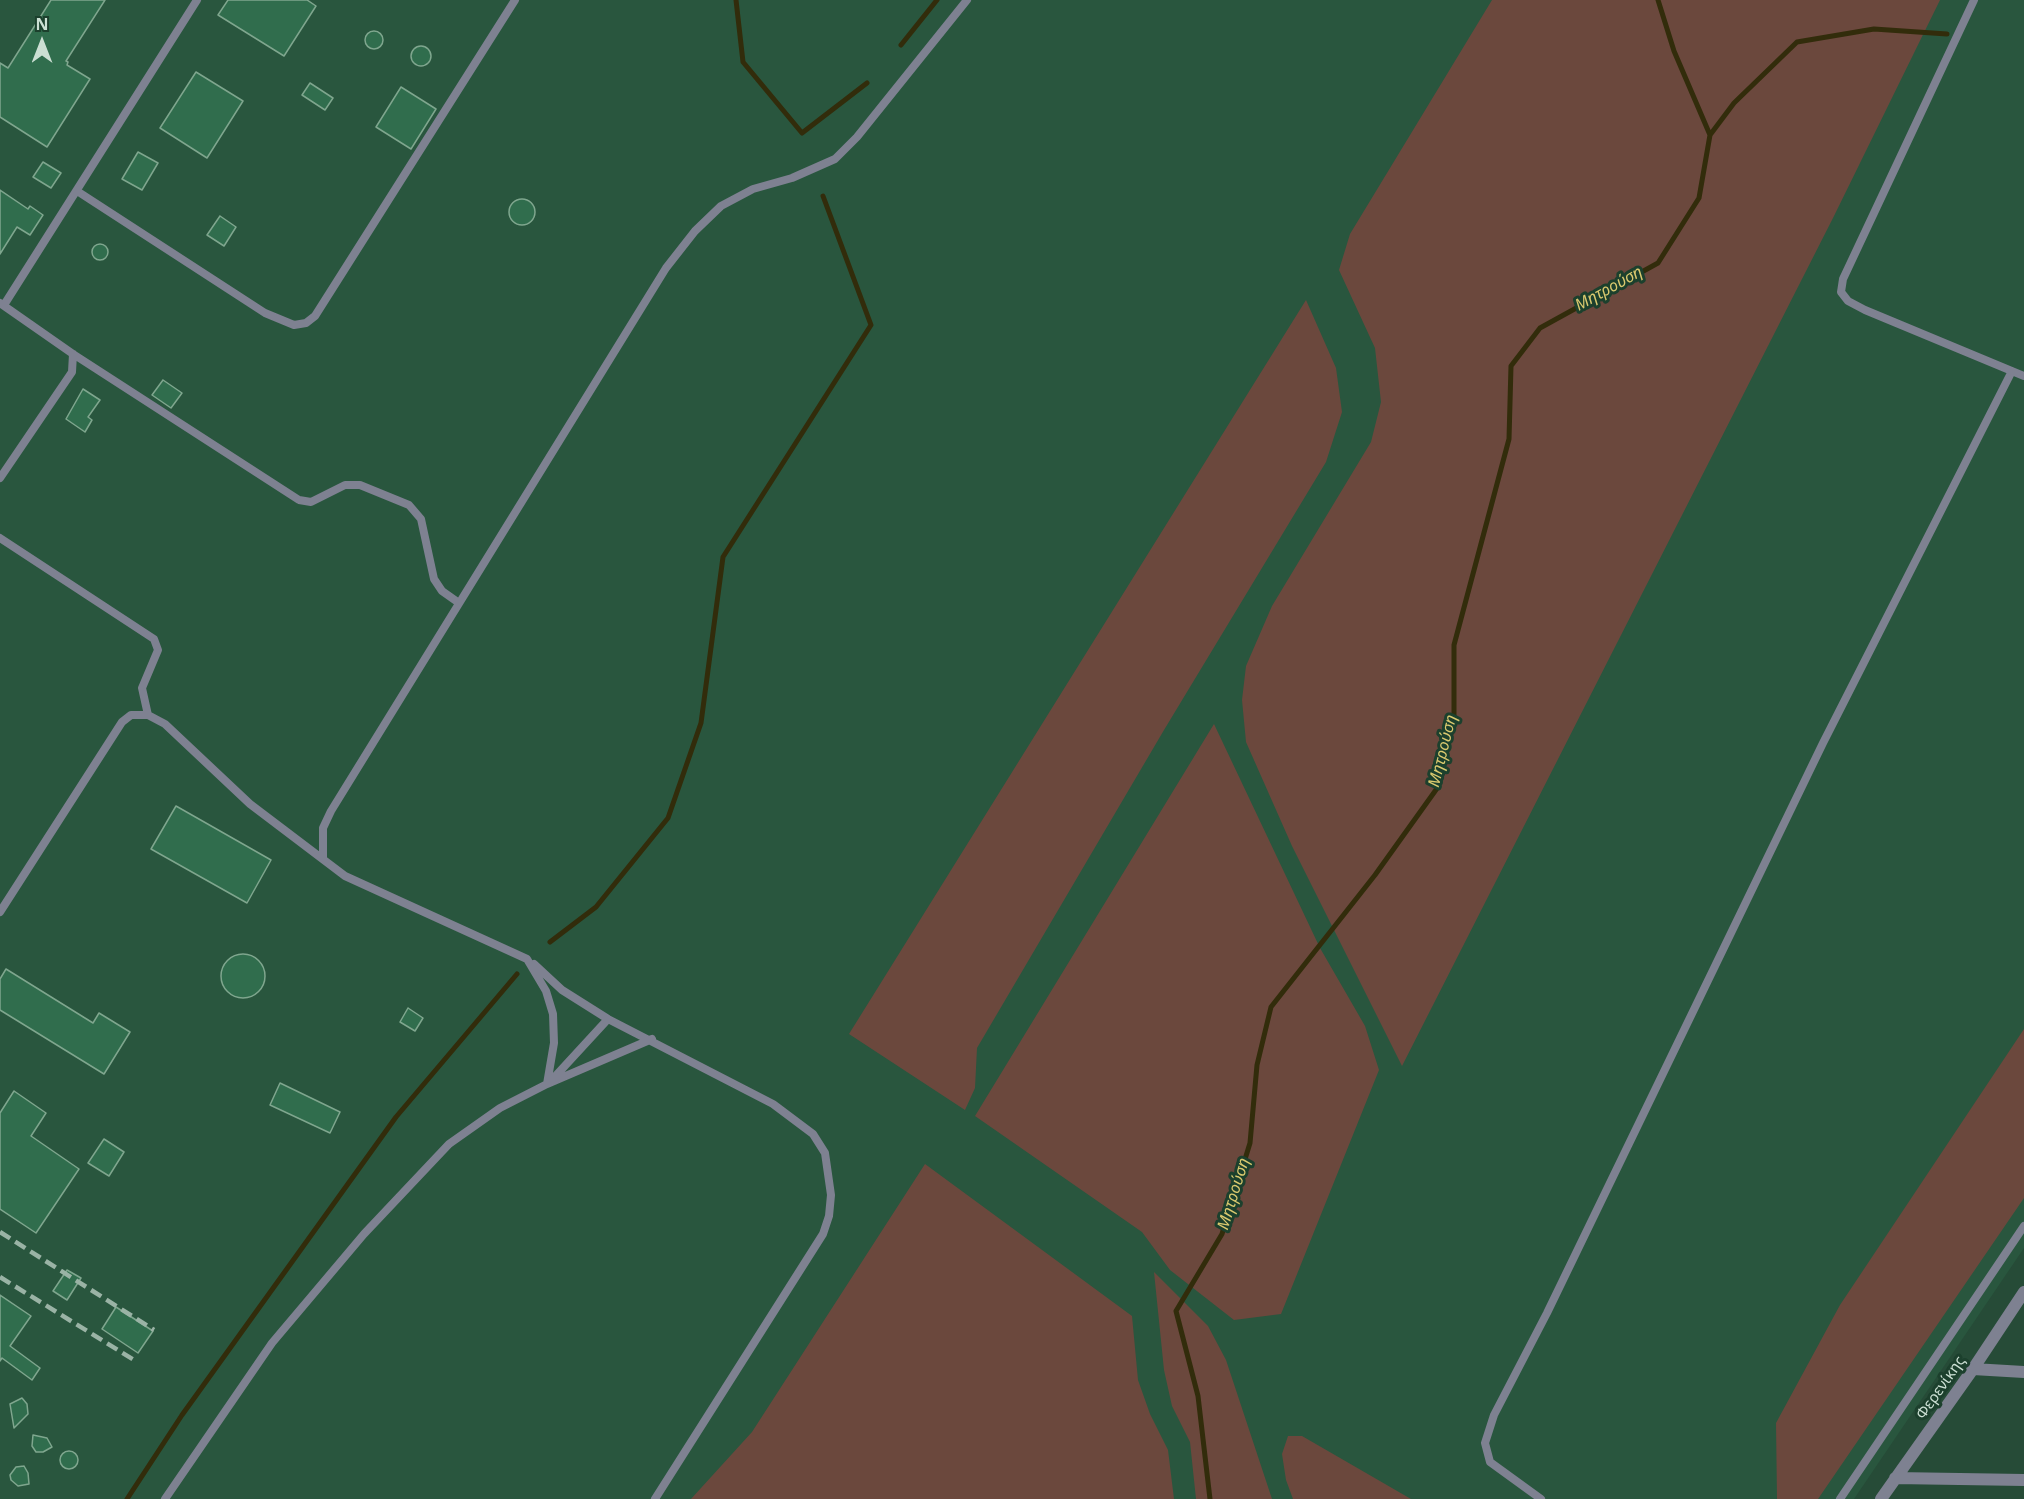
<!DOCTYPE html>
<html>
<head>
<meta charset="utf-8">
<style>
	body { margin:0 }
	#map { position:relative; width:2024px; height:1499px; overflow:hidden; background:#264b37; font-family:"Noto Sans",sans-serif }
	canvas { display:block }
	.north { position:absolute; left:12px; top:12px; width:60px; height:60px; -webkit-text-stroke:4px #1c402d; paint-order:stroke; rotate:0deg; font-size:16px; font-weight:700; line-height:24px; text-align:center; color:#cbdfd3 }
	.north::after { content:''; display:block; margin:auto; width:21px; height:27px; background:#cbdfd3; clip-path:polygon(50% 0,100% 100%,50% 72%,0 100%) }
</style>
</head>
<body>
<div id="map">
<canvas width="2024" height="1499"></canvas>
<div class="north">N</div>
</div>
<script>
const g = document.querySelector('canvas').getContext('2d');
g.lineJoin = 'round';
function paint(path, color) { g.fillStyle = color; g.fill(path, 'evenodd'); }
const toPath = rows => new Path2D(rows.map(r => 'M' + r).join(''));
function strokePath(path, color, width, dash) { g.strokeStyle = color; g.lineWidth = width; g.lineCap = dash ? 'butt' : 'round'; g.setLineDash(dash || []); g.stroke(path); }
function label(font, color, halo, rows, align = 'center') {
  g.font = font + ' "Noto Sans",sans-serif'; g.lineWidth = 6; g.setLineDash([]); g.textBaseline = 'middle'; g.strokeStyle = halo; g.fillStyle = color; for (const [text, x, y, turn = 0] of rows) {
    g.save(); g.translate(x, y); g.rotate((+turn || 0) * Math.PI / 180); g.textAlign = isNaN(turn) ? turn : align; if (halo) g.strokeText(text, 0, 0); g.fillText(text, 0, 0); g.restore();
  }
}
paint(toPath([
	[0,0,2024,0,2024,1248,1854,1499,0,1499]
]), '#29563e');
paint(toPath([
	[1492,0,1940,0,1833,218,1402,1066,1292,846,1246,742,1242,700,1246,666,1272,606,1371,442,1381,402,1375,348,1339,270,1350,234],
	[1306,300,1336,368,1342,412,1326,462,1164,730,977,1048,975,1088,965,1110,849,1034],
	[1214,724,1320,948,1365,1026,1379,1070,1281,1314,1234,1320,1170,1270,1142,1232,975,1116],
	[2024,1029,2024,1198,1818,1499,1777,1499,1776,1423,1840,1305],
	[925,1164,1132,1316,1138,1380,1150,1414,1168,1450,1174,1499,691,1499,752,1432],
	[1154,1272,1208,1326,1226,1360,1272,1499,1196,1499,1190,1442,1172,1406,1164,1370],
	[1288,1436,1302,1436,1411,1499,1293,1499,1286,1480,1282,1454]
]), '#6b483d');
strokePath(toPath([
	[736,0,743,62,802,133,867,83],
	[901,45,937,0],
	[1710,135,1734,103,1797,42,1874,29,1947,34],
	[550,942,596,907,668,818,701,723,723,557,871,325,823,196],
	[127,1499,182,1415,396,1117,517,974],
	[1210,1499,1198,1396,1176,1311,1222,1234,1250,1143,1257,1065,1271,1007,1375,875,1438,787,1454,721,1454,645,1509,439,1511,366,1540,328,1658,263,1699,198,1710,135,1674,51,1658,0]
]), '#322c0b', 5);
const building = toPath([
	[51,0,105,0,66,61,68,62,67,65,90,79,47,147,0,117,0,63,8,68,51,0],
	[228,0,307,0,316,6,284,56,218,15,228,0],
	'365 40a9 9 0 1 1 18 0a9 9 0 1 1-18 0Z',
	'411 56a10 10 0 1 1 20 0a10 10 0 1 1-20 0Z',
	[196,72,243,101,207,158,160,128,196,72],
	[310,83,333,98,325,110,302,95,310,83],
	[401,87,436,109,411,149,376,127,401,87],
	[138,152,158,163,142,190,122,179,138,152],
	[43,162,61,173,51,188,33,177,43,162],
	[0,190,28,209,30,206,43,215,30,235,17,227,0,254,0,190],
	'509 212a13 13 0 1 1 26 0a13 13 0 1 1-26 0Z',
	[220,216,236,227,224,246,207,235,220,216],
	'92 252a8 8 0 1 1 16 0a8 8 0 1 1-16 0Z',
	[163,380,182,393,171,408,152,395,163,380],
	[83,389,100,400,88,417,92,420,85,432,66,419,83,389],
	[176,806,271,860,247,903,151,849,176,806],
	'221 976a22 22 0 1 1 44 0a22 22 0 1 1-44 0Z',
	[6,969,93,1023,99,1013,130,1032,104,1074,0,1010,0,979,6,969],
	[408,1008,423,1018,415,1031,400,1022,408,1008],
	[280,1083,340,1112,330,1133,270,1105,280,1083],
	[14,1091,46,1113,31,1136,79,1169,36,1233,0,1209,0,1113,14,1091],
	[104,1139,124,1152,109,1176,88,1163,104,1139],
	[67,1270,81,1278,67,1300,53,1291,67,1270],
	[0,1295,31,1316,10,1346,40,1368,32,1380,2,1358,0,1361,0,1295],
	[116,1307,153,1331,138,1353,102,1329,116,1307],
	[22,1398,27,1404,28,1414,14,1428,10,1404,22,1398],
	[33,1435,47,1438,52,1447,43,1452,36,1452,32,1446,33,1435],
	'60 1460a9 9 0 1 1 18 0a9 9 0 1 1-18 0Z',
	[24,1466,28,1473,29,1484,18,1486,11,1480,10,1475,16,1467,24,1466]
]);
paint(building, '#306d4d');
strokePath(building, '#7fa68e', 1.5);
strokePath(toPath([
	[1974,0,1843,279,1841,292,1848,301,1865,310,2024,376],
	[77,191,265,313,294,325,306,323,315,316,515,0],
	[0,303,73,354,299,500,311,502,345,485,360,485,409,505,421,519,434,579,442,591,459,603],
	[4,305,197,0],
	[0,478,72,372,73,354],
	[0,538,154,639,158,650,142,688,148,715],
	[323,859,323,828,331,811,666,268,695,231,721,206,753,189,792,178,835,159,857,137,967,0],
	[0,912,122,722,131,715,148,715,165,724,250,804,345,876,527,959,546,991,553,1014,554,1043,547,1084,500,1108,449,1144,364,1234,272,1343,165,1499],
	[534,964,562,990,608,1019,773,1104,813,1134,825,1153,831,1195,829,1216,823,1234,655,1499],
	[550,1082,608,1019],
	[547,1084,652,1039],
	[1541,1499,1490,1462,1485,1443,1494,1415,1547,1313,1823,743,2012,371],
	[1840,1499,2024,1226]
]), '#7e8191', 8);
strokePath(toPath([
	[1973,1369,2024,1372],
	[1895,1478,2024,1480],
	[1881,1499,1973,1369,2024,1292]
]), '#7e8191', 12);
strokePath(toPath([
	[0,1232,154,1330],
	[0,1277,134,1360]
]), '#9ab3a5', 4.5, [12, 6]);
label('15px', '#cbdfd3', '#1c402d', [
	["Φερενίκης",1941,1388,-55]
]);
label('italic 16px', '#dac96f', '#1c402d', [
	["Μητρούση",1609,289,-29],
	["Μητρούση",1443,751,-76],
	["Μητρούση",1234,1194,-73]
]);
</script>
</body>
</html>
